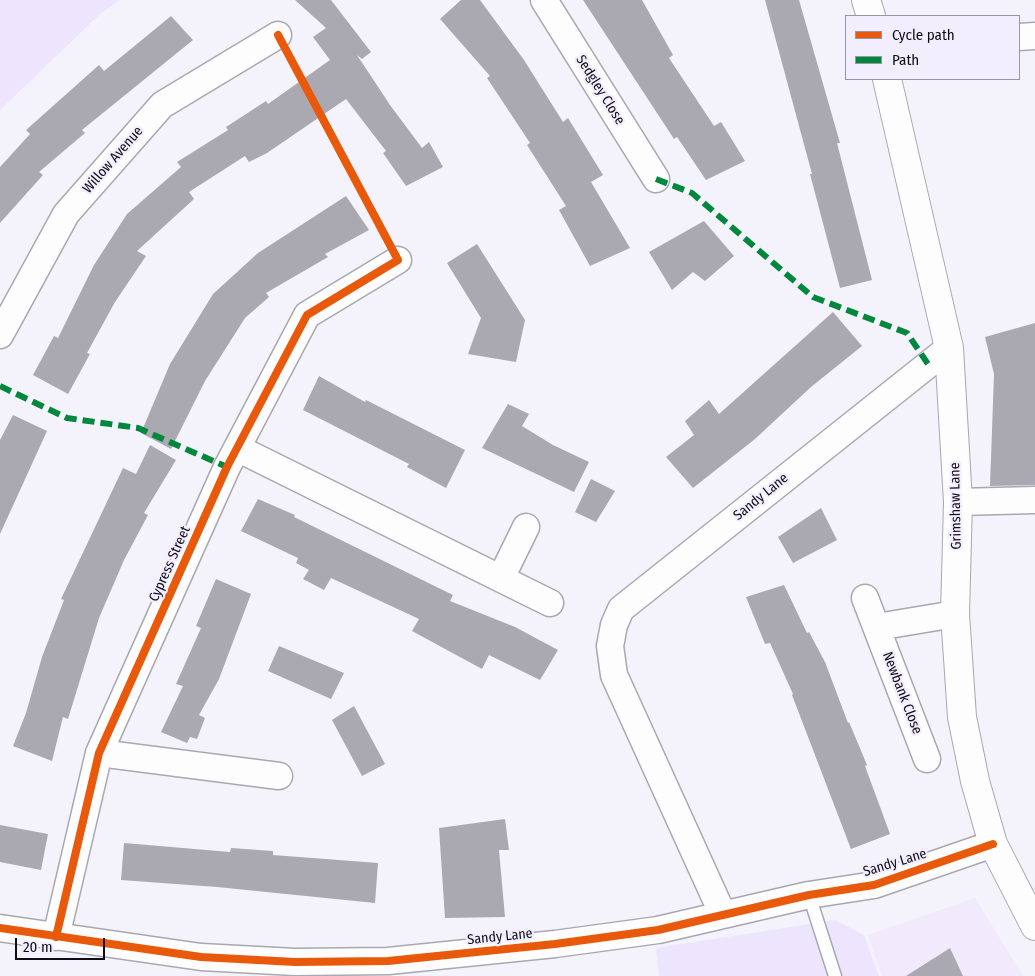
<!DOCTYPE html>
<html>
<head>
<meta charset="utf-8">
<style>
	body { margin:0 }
	#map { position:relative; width:1035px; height:976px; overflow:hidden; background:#f4f2fa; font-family:"Fira Sans Condensed",sans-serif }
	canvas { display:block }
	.legend { position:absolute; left:845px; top:15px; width:175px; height:65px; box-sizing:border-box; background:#f3eefd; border:1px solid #9894a0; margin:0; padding:6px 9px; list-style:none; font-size:15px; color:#100d15 }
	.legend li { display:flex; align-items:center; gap:10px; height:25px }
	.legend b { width:25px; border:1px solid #9894a0 }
	.scale { position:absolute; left:15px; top:938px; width:90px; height:22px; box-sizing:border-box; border:2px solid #100d15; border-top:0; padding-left:6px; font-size:15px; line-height:18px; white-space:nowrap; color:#100d15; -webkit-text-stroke:4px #f3eefd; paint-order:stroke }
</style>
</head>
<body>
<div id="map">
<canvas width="1035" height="976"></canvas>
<ul class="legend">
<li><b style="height:6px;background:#e8590c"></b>Cycle path</li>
<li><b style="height:6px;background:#00873e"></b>Path</li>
</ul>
<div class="scale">20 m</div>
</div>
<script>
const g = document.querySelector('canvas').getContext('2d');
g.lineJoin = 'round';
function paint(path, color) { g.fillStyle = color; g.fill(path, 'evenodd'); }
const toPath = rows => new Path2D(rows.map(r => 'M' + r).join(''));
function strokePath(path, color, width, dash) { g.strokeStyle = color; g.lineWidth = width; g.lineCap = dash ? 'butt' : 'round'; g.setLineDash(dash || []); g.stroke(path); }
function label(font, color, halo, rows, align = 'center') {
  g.font = font + ' "Fira Sans Condensed",sans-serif'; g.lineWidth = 4.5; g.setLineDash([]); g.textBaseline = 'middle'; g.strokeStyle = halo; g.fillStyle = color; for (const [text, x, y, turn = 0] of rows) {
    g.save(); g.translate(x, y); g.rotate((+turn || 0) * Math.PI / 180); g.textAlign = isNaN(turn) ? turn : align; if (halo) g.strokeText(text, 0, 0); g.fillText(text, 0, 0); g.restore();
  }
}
paint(toPath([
	[975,898,1023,976,882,976,868,935]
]), '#f0eafc');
paint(toPath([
	[0,0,120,0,100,14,0,110],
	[835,920,864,935,879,976,659,976,656,948]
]), '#ece5fd');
paint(toPath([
	[295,0,331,0,371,52,362,59,357,55,390,105,422,148,429,142,443,167,406,186,383,153,386,151,346,99,267,153,249,162,245,156,189,192,194,199,137,251,146,256,115,302,87,353,90,354,68,394,33,375,54,336,58,338,94,265,127,214,181,167,177,162,228,130,226,127,266,101,268,104,330,60,313,37,326,28],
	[461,0,480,0,524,60,563,122,568,118,603,175,591,182,630,248,590,266,559,210,566,206,527,145,530,143,487,78,490,76,440,19],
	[583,0,642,0,673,55,669,58,714,126,721,122,745,161,706,180,677,137,674,139],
	[765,0,799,0,840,143,837,143,872,280,840,288,810,174,812,174],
	[171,16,193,40,82,130,85,133,39,172,43,175,0,223,0,167,30,134,26,130,99,65,104,71],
	[346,196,369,230,325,254,328,257,266,293,269,297,245,318,205,381,171,449,141,433,170,364,213,294,258,253],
	[704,221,734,256,705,281,693,272,672,290,649,252],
	[477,244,525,320,516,362,468,354,481,318,447,263],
	[833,312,862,346,811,387,755,439,693,488,666,457,694,435,685,421,709,400,719,414],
	[1035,323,1035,485,990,486,994,374,985,337],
	[319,376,365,402,366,400,465,450,446,488,407,467,409,464,303,410],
	[508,404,529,414,522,426,553,445,589,462,574,492,482,448],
	[13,415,47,431,0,534,0,440],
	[150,445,176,460,144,513,148,515,124,560,99,618,68,719,63,717,52,761,13,746,26,713,42,657,64,600,61,599,123,468,136,474],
	[591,479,615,491,596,522,575,512],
	[258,499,295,515,294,517,453,595,450,601,515,627,558,650,540,680,489,655,482,669,412,631,419,619,331,578,324,590,303,579,309,570,296,563,298,558,241,531],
	[821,508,837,540,793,563,778,537],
	[216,579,251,594,219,679,199,715,205,718,197,739,190,737,187,743,161,732,183,686,176,684,201,628,196,626],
	[784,585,807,633,809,632,825,662,848,723,849,722,867,765,865,766,890,834,851,849,792,695,793,694,770,643,765,644,746,597],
	[279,646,344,673,331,699,268,671],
	[354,706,385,764,362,776,332,720],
	[505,819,509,850,499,850,505,917,445,918,439,828],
	[0,825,48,834,41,870,0,862],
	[124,843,230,852,231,848,273,851,273,855,378,863,375,903,217,887,121,880],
	[950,948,963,976,906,976]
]), '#aaa8b0');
const lane = toPath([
	[809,895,835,976]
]);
const street = toPath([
	[544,0,656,179],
	[1019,37,1035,36],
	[0,335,66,214,162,105,278,35],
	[237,448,550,603],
	[958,502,1035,500],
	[501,578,526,527],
	[865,598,927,759],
	[877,627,955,614],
	[99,753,279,776],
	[723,915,614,675,610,646,614,625,621,609,949,348],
	[0,928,201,957,295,962,388,961,555,944,658,930,809,895,874,885,993,844],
	[56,937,99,753,227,467,307,315,398,260]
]);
const secondary = toPath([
	[866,0,871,16],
	[887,79,949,348,958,502,955,614,962,717,975,781,993,844,1035,926]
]);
strokePath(lane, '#a9a7af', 15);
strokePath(street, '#a9a7af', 29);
strokePath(secondary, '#a9a7af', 30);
strokePath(lane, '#fdfdfe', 12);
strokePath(street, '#fdfdfe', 26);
strokePath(secondary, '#fdfdfe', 28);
strokePath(toPath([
	[656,179,692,193,813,297,907,333,928,364],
	[0,386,67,418,138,428,227,467]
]), '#00873e', 6, [12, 6]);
strokePath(toPath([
	[0,928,201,957,295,962,388,961,555,944,658,930,809,895,874,885,993,844],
	[56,937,99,753,227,467,307,315,398,260,278,35]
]), '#e8590c', 8);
label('14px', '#100d15', '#f3eefd', [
	["Sedgley Close",600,90,58],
	["Willow Avenue",113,160,-49],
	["Sandy Lane",761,497,-39],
	["Grimshaw Lane",956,506,-91],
	["Cypress Street",170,564,-66],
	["Newbank Close",902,693,69],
	["Sandy Lane",895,863,-17],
	["Sandy Lane",500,937,-6]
]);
</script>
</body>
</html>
